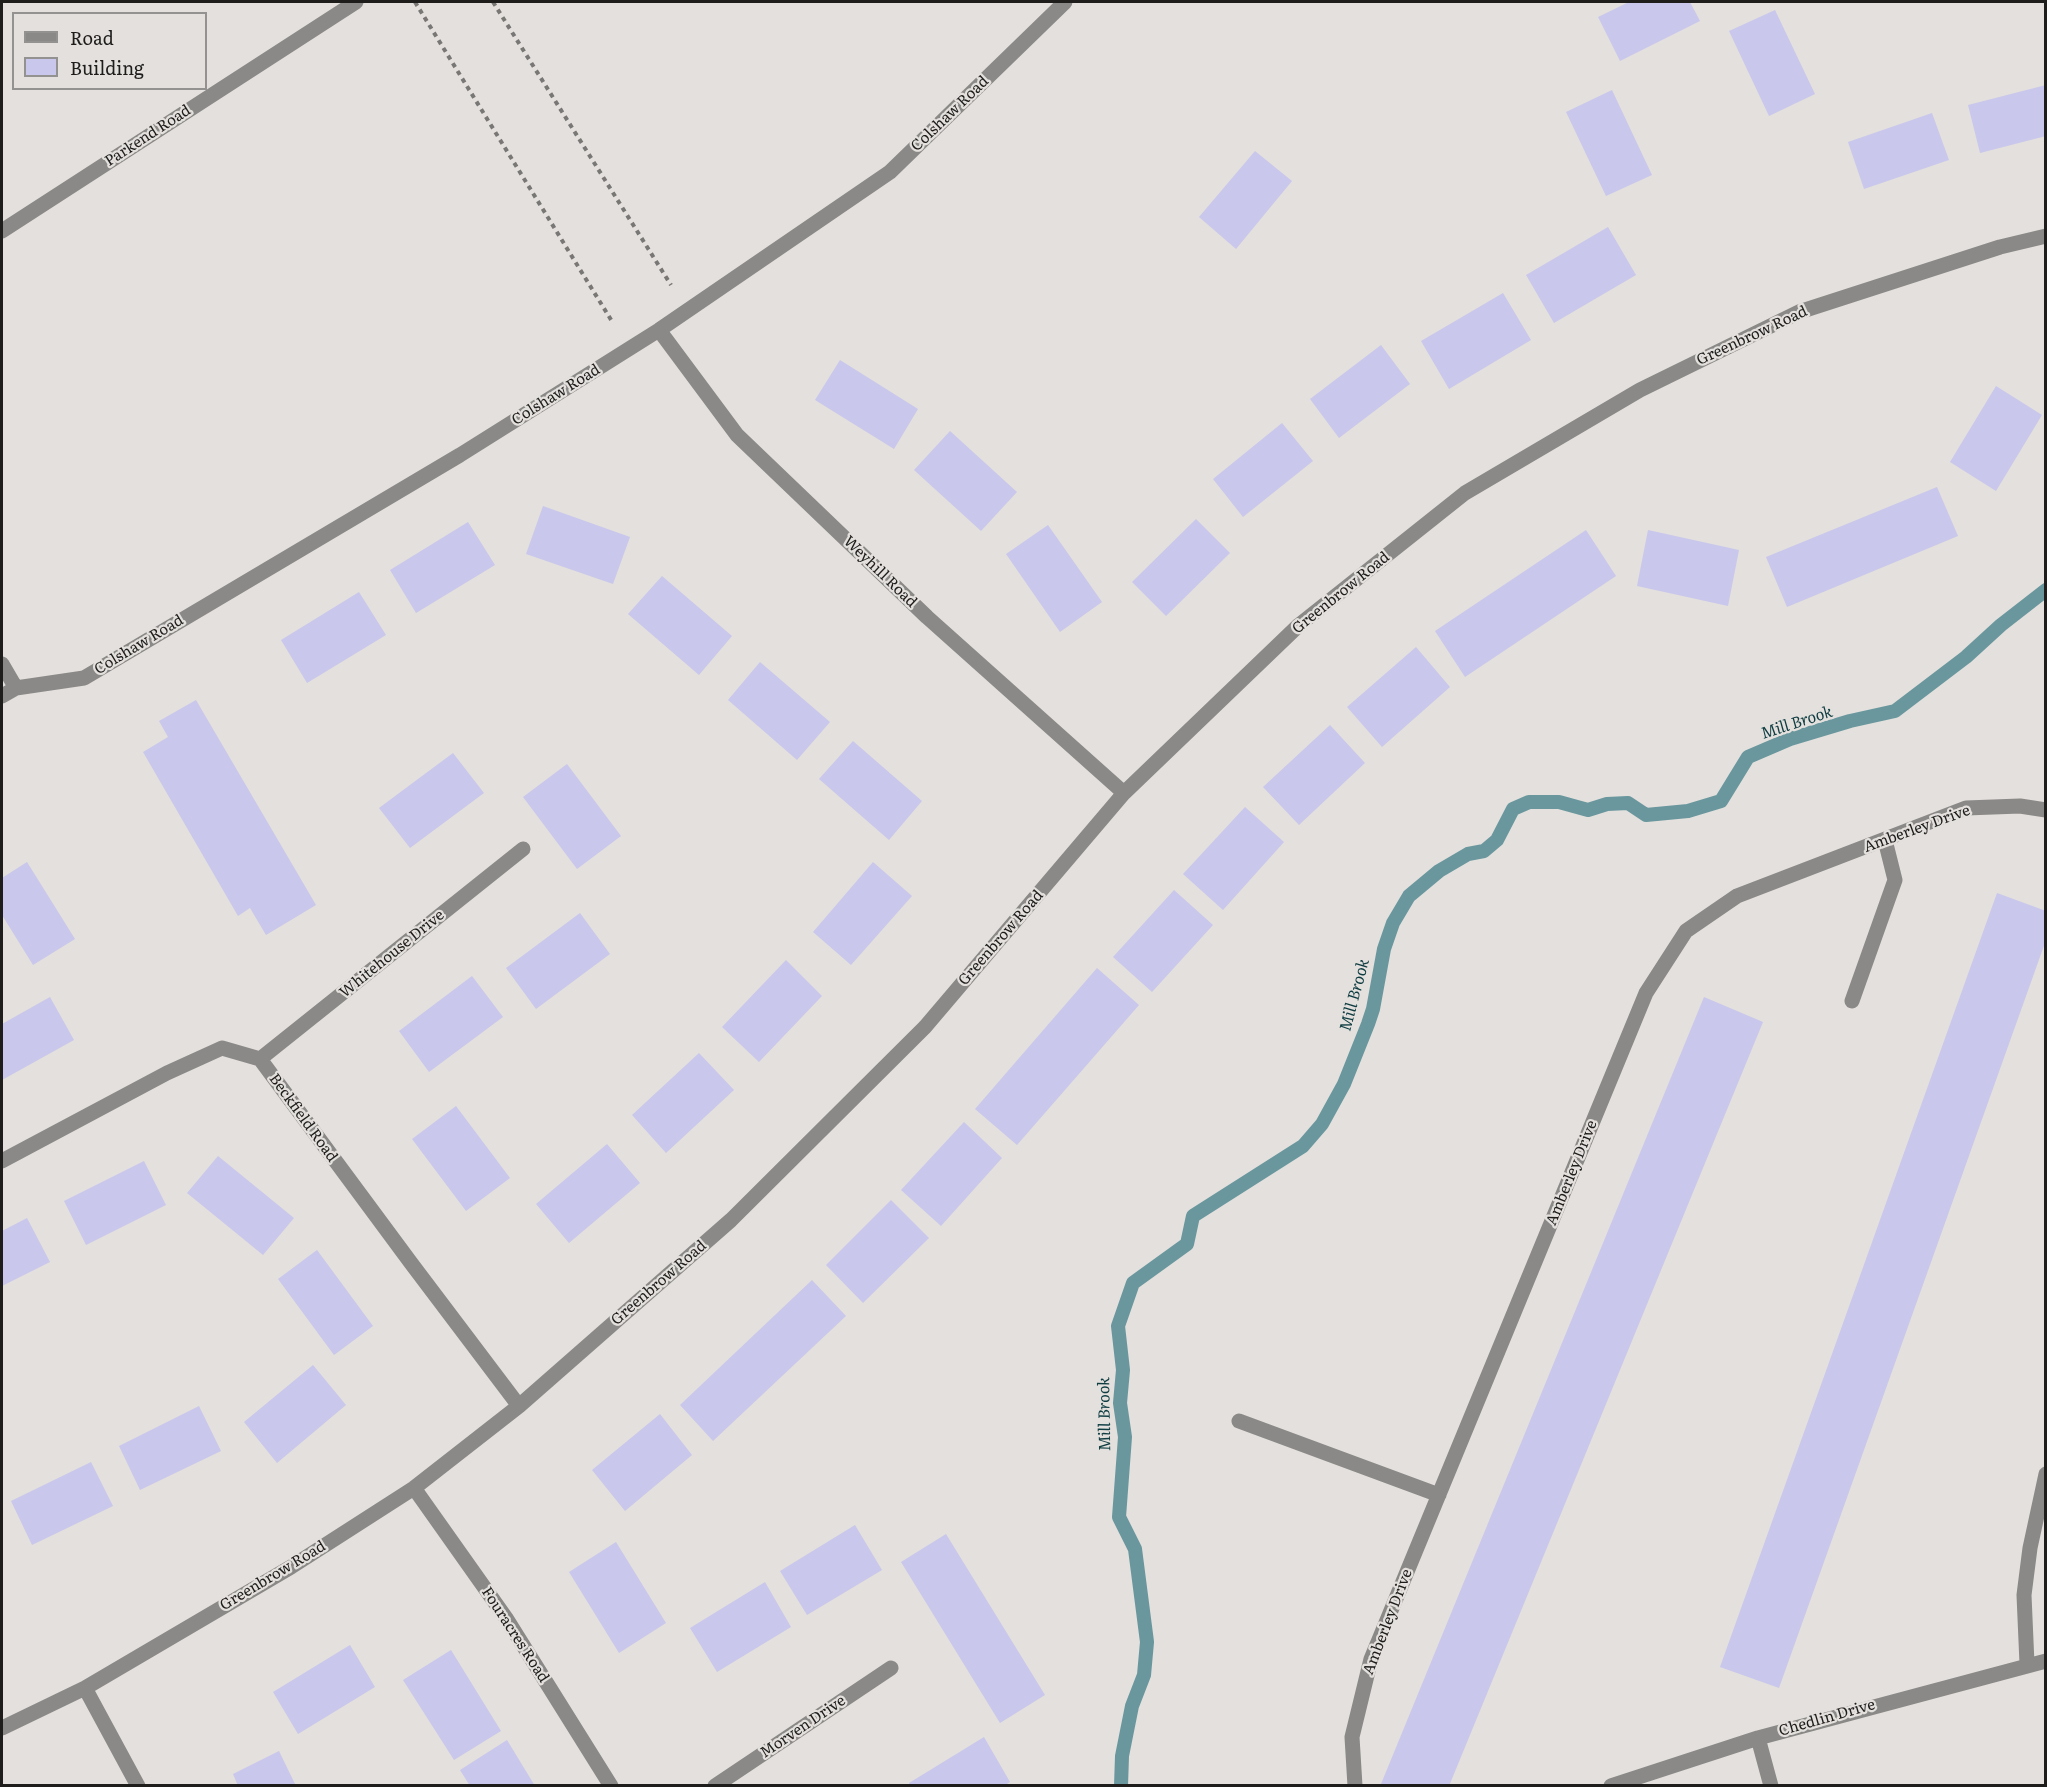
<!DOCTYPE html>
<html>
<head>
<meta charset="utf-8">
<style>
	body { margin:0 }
	#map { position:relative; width:2047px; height:1787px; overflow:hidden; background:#e3e0dd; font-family:Literata,serif }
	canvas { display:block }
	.frame { position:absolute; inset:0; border:3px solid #1e1d1c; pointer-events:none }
	.legend { position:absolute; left:12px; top:12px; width:195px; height:78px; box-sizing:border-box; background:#e3e0dd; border:2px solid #949290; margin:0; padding:8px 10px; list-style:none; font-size:18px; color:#1e1d1c }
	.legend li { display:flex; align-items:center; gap:12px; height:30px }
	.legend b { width:30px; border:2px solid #949290 }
</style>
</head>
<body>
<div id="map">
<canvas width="2047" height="1787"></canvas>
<div class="frame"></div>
<ul class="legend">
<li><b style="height:8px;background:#8a8987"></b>Road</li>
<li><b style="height:16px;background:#c9c7eb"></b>Building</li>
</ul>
</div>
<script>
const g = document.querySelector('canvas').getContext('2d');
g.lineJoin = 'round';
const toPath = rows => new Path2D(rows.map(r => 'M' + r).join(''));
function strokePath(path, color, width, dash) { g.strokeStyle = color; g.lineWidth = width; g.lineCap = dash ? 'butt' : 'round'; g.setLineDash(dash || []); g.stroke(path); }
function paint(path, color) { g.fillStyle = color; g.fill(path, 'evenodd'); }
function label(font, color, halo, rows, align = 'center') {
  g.font = font + ' Literata,serif'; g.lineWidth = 4.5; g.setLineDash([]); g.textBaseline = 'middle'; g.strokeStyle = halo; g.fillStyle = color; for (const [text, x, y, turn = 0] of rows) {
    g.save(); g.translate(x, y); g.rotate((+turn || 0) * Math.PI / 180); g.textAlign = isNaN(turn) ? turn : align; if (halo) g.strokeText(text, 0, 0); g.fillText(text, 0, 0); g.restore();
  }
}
strokePath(toPath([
	[1121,1786,1122,1756,1132,1706,1144,1675,1147,1642,1135,1549,1119,1517,1125,1437,1120,1403,1123,1370,1118,1326,1133,1283,1187,1244,1193,1216,1303,1146,1322,1124,1344,1084,1368,1024,1373,1009,1384,949,1393,923,1409,896,1439,871,1468,854,1484,851,1497,840,1513,809,1529,802,1559,802,1588,810,1607,804,1628,803,1646,815,1688,811,1721,801,1748,757,1790,739,1850,721,1895,711,1966,657,2001,625,2046,590]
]), '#69979d', 14);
paint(toPath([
	[1629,2,1690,2,1700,21,1620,61,1598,17],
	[1775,10,1815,94,1769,116,1729,31],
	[2046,85,2046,136,1980,153,1968,105],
	[1612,90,1652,175,1606,196,1566,112],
	[1932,113,1949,160,1864,189,1848,142],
	[1255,151,1292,181,1236,249,1199,217],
	[1608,227,1636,275,1554,323,1526,275],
	[1503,293,1531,340,1449,389,1421,341],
	[1381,345,1410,384,1339,438,1310,399],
	[840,360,918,409,894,449,815,400],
	[1996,386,2042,415,1996,491,1950,462],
	[1282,423,1313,461,1243,517,1213,479],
	[950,431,1017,492,981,531,914,470],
	[1937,487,1958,536,1787,607,1766,557],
	[543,506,630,537,613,584,526,554],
	[1196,519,1230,553,1166,616,1132,582],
	[468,522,495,565,416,613,390,570],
	[1048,525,1102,602,1060,632,1006,554],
	[1586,530,1616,576,1465,677,1435,631],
	[1648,530,1739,550,1728,606,1637,586],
	[662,576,732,636,699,675,628,614],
	[359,592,386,635,307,683,281,640],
	[1416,647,1450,687,1382,747,1347,707],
	[760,662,830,722,797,760,728,700],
	[196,700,316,905,266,935,250,908,238,916,143,752,168,737,159,721],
	[1330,725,1365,763,1299,825,1263,787],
	[853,741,922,801,889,840,819,779],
	[453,753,484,793,410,848,379,808],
	[567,764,621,836,577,869,523,797],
	[1245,807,1284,842,1223,910,1183,874],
	[27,862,75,939,33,965,2,915,2,878],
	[873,862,912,896,851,965,813,932],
	[1174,890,1213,925,1152,992,1113,957],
	[1997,893,2046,911,2046,940,1779,1688,1720,1667],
	[580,913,610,954,536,1009,506,968],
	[786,960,822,996,759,1062,722,1027],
	[1097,968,1139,1005,1017,1145,975,1109],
	[472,976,503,1017,429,1072,399,1031],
	[50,997,74,1040,2,1080,2,1024],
	[1704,997,1763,1022,1449,1786,1385,1786,1381,1784],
	[699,1053,734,1090,666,1153,632,1115],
	[456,1106,510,1178,466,1211,412,1139],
	[964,1122,1002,1158,941,1226,901,1190],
	[607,1144,640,1183,569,1243,536,1204],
	[218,1156,294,1218,263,1255,187,1193],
	[144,1161,166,1205,86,1245,64,1201],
	[891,1200,929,1238,863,1303,826,1265],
	[27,1218,50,1262,2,1286,2,1231],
	[317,1250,373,1326,334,1355,278,1279],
	[812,1280,846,1316,713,1441,680,1405],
	[313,1365,346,1405,277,1463,244,1422],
	[199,1406,221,1451,140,1490,119,1446],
	[660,1414,692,1455,625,1511,592,1470],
	[91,1462,113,1506,32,1545,11,1501],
	[855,1525,882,1570,807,1615,780,1571],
	[946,1534,1045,1695,1000,1723,901,1562],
	[616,1542,666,1623,619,1653,569,1572],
	[765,1582,791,1627,717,1672,690,1628],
	[350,1645,375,1687,298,1734,273,1692],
	[451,1650,501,1731,454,1760,403,1680],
	[984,1737,1010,1782,1004,1786,910,1786,909,1783],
	[507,1740,535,1786,470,1786,460,1770],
	[279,1751,296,1786,238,1786,233,1774]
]), '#c9c7eb');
strokePath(toPath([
	[415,2,613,323],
	[493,2,671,285]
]), '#797775', 4, [4.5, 4.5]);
strokePath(toPath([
	[2,231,356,2],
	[659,330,737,435,927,617,1124,793],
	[2,664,16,688,84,678,460,455,659,330,890,172,1065,2],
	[2,696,16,688],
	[1852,1001,1895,880,1885,840],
	[260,1059,523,849],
	[2,1161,167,1073,222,1048,260,1059,411,1263,519,1406],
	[1239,1421,1439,1495],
	[414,1488,506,1618,611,1786],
	[2027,1664,2024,1595,2030,1548,2046,1474],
	[85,1688,138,1786],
	[2,1728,85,1688,291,1567,414,1488,519,1406,731,1220,925,1027,1124,793,1299,625,1465,493,1640,390,1799,312,2000,247,2046,236],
	[1758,1738,1771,1786],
	[715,1786,891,1668],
	[1355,1786,1352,1737,1371,1659,1646,993,1686,931,1737,896,1966,808,2020,806,2046,810],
	[1611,1786,1758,1738,2046,1661]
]), '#8a8987', 15);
label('15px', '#1e1d1c', '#e3e0dd', [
	["Colshaw Road",950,114,-44],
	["Parkend Road",148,136,-33],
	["Greenbrow Road",1752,336,-25],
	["Colshaw Road",556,395,-32],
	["Weyhill Road",880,572,44],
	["Greenbrow Road",1341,593,-39],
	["Colshaw Road",139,645,-31],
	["Amberley Drive",1917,829,-20],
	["Greenbrow Road",1001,938,-49],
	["Whitehouse Drive",392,954,-39],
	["Beckfield Road",303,1118,54],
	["Amberley Drive",1572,1173,-68],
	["Greenbrow Road",659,1283,-41],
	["Greenbrow Road",273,1576,-31],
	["Amberley Drive",1388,1622,-69],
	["Fouracres Road",515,1635,57],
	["Chedlin Drive",1827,1718,-16],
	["Morven Drive",803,1727,-34]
]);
label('italic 16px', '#0e3c41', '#e3e0dd', [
	["Mill Brook",1797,723,-18],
	["Mill Brook",1355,995,-75],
	["Mill Brook",1105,1414,-91]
]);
</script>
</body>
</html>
